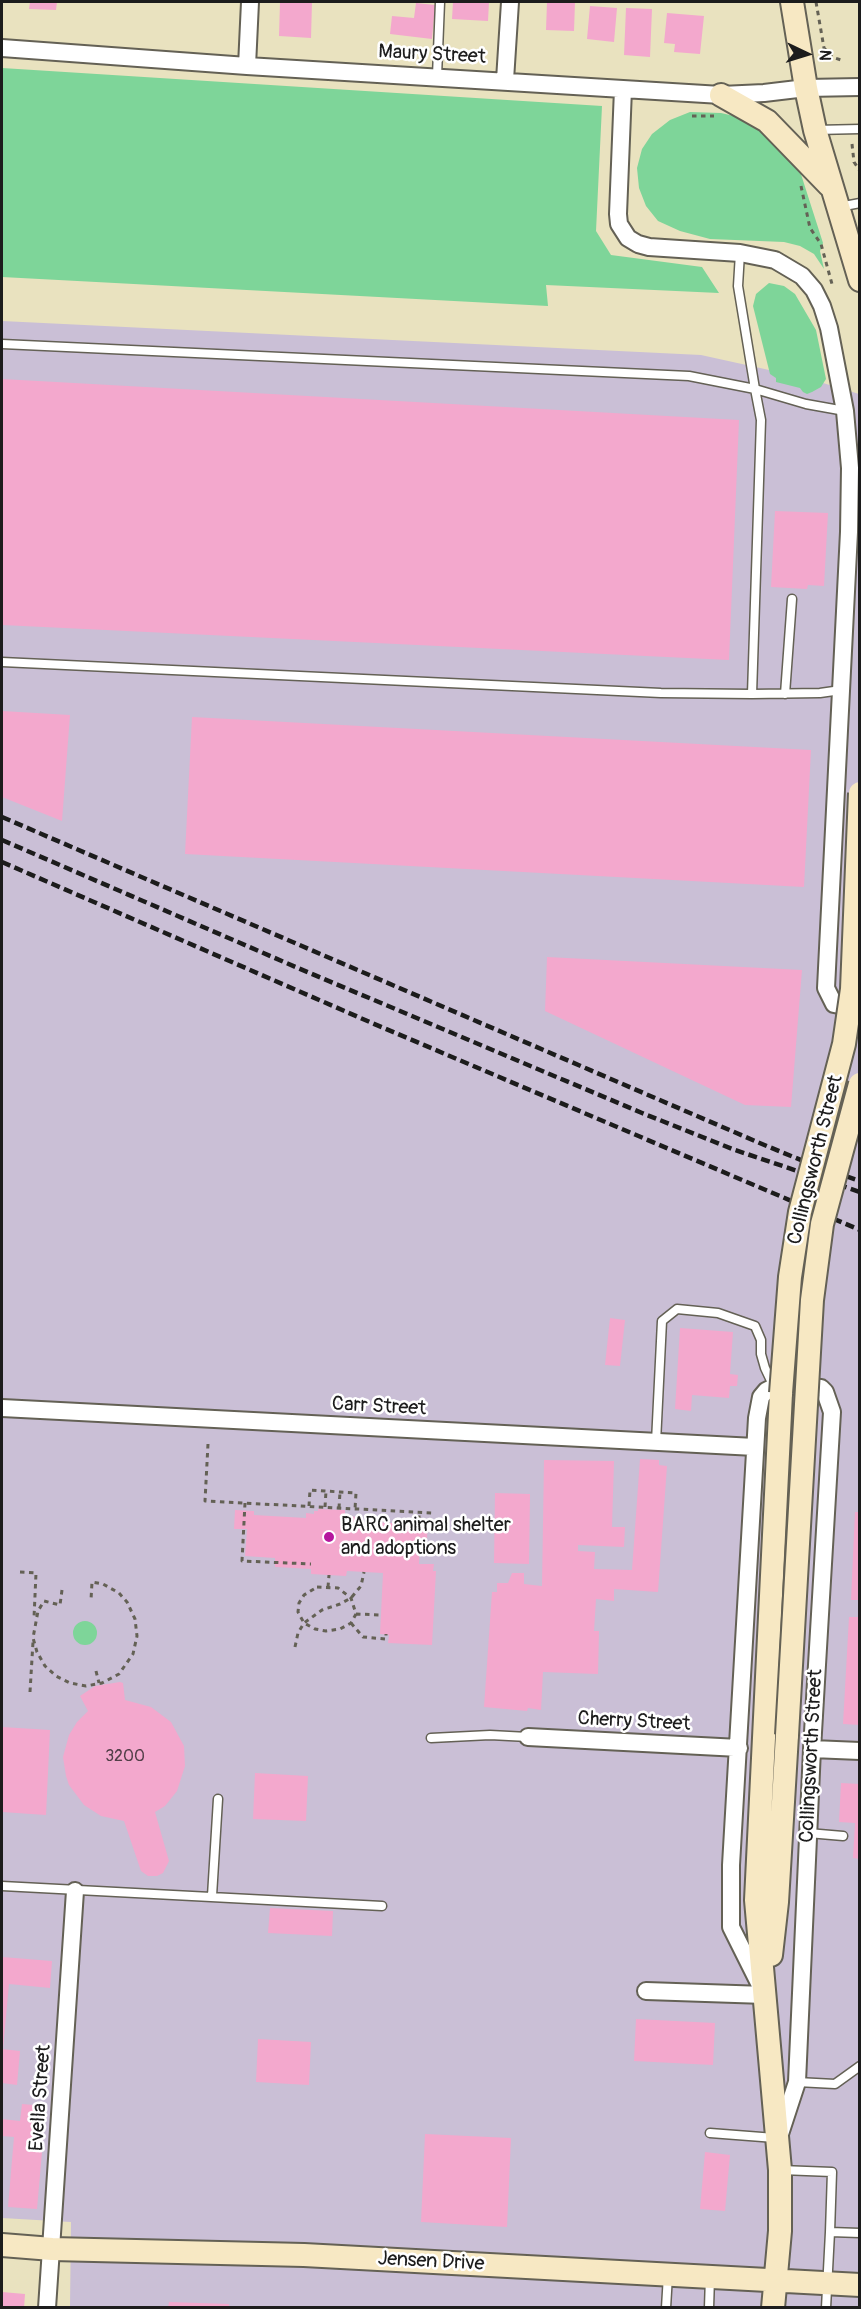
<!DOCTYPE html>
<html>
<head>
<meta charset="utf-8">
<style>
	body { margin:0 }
	#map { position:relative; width:861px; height:2309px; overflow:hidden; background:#e9e2bf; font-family:Pangolin,sans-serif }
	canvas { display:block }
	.frame { position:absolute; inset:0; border:3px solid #1c1c1c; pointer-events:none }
	.north { position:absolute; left:777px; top:24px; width:60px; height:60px; -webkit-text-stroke:4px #fff; paint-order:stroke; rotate:94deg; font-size:16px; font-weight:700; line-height:24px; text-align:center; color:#1c1c1c }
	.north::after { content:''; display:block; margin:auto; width:21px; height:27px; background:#1c1c1c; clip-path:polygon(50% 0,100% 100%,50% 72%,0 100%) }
</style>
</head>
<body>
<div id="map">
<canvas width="861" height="2309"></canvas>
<div class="frame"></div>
<div class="north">N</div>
</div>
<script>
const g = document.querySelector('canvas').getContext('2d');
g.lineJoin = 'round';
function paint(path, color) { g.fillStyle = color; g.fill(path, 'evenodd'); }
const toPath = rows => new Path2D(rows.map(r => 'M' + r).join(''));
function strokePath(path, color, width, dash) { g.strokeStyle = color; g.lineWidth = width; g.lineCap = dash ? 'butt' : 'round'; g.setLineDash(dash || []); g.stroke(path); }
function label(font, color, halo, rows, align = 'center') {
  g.font = font + ' Pangolin,sans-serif'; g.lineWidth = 5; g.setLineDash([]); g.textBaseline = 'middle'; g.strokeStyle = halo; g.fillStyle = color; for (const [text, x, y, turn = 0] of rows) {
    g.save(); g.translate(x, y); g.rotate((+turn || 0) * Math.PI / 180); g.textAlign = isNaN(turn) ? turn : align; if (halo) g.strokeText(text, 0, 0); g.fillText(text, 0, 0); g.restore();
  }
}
paint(toPath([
	[2,321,701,355,810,379,859,394,859,2307,70,2307,71,2222,2,2218]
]), '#cabfd6');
paint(toPath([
	[2,68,602,106,596,231,611,255,702,267,719,293,546,285,548,306,2,277],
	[690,112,721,113,747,119,765,130,799,168,823,243,820,251,824,269,814,254,800,246,784,242,710,239,680,231,658,221,646,206,639,188,637,168,642,149,652,134,670,120],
	[769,283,784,286,795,294,816,330,826,379,821,387,812,392,807,394,803,392,800,388,776,382,776,378,770,374,753,306,756,294],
	'73 1633a12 12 0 1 1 24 0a12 12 0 1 1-24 0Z'
]), '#7ed599');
paint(toPath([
	[30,2,57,2,56,10,29,9],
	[280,2,312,2,311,38,279,36],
	[453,2,489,2,488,21,452,19],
	[547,2,575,2,574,31,546,30],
	[416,3,435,5,432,39,390,34,392,16,414,18],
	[590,6,617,8,614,42,587,39],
	[626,8,652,9,650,57,624,55],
	[667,13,704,16,700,54,674,52,675,44,664,43],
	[2,379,739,420,729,660,2,625],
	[775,511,828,513,824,586,808,585,807,589,771,587],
	[2,711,70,715,62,821,2,797],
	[192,717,811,750,804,887,185,854],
	[547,957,802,970,791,1107,745,1105,545,1011],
	[610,1318,625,1320,620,1366,605,1365],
	[680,1328,733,1332,730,1374,738,1375,737,1386,730,1386,729,1398,692,1395,691,1411,675,1409],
	[640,1459,659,1460,659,1465,667,1466,658,1592,614,1589,614,1601,596,1599,594,1631,599,1631,598,1674,543,1672,541,1710,528,1708,527,1711,484,1707,492,1592,497,1592,497,1583,508,1583,512,1573,524,1573,524,1584,542,1586,544,1460,614,1461,612,1527,625,1527,624,1547,578,1545,578,1551,595,1552,594,1569,632,1570],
	[495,1493,530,1494,529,1564,494,1563],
	[318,1509,345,1510,345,1514,355,1517,355,1521,409,1524,409,1520,428,1521,427,1538,420,1538,419,1564,434,1564,433,1571,436,1571,432,1645,388,1643,389,1635,380,1634,383,1573,347,1571,346,1576,311,1574,311,1569,275,1567,275,1558,245,1556,247,1529,234,1529,235,1510,254,1511,254,1515,306,1518,306,1513,314,1514,314,1511,318,1511],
	[855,1512,860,1512,860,1600,851,1600],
	[849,1617,860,1617,860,1725,843,1724],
	[120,1682,123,1683,125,1700,151,1707,171,1722,184,1746,185,1766,177,1791,165,1806,155,1812,169,1861,163,1873,157,1876,148,1876,141,1871,124,1821,101,1816,84,1805,69,1785,66,1776,63,1757,69,1735,77,1722,88,1711,80,1696,95,1686],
	[2,1727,50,1730,46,1815,2,1812],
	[255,1773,308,1776,306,1821,253,1819],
	[841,1783,860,1784,860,1859,853,1858,855,1823,839,1822],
	[270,1908,333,1911,332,1936,268,1933],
	[2,1957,52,1961,50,1988,9,1984,3,2049,2,2049],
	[636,2019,715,2023,713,2065,634,2061],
	[258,2039,311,2042,309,2085,256,2082],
	[2,2049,20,2051,17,2085,2,2083],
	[22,2104,46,2106,37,2209,8,2207,14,2137,2,2136,2,2119,20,2121],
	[425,2134,511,2138,507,2227,421,2222],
	[705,2152,730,2155,725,2211,700,2209],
	[2,2292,25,2294,24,2308,2,2308],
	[169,2302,229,2304,229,2308,168,2308]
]), '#f3a8cd');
const service = toPath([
	[437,76,440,2],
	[815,130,860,129],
	[839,207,860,203],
	[2,344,689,376,755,389,738,286,740,253],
	[2,662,661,693,752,694,820,693,841,690],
	[752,694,761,420,755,389,806,404,845,411],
	[785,694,792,599],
	[656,1442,662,1321,677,1309,718,1313,755,1326,761,1340,761,1354,765,1368,774,1387],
	[431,1738,490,1735,528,1737],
	[808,1833,843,1836],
	[2,1886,382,1906],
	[212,1896,218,1799],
	[797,2082,835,2084,860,2066],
	[710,2133,775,2138],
	[781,2170,832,2172,830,2232,860,2233],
	[666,2308,668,2275],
	[709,2308,710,2277],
	[826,2308,830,2232]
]);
const minor = toPath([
	[2,48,247,66,721,95,764,93,806,88,860,87],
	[247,66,250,2],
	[505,80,510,2],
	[623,89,618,214,619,224,628,238,638,244,649,247,740,253,775,260,802,276,814,290,822,306,829,328,845,411,850,468,849,532,826,988,834,1004,859,1009],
	[2,1408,755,1447],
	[528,1737,739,1748],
	[812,1749,860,1751],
	[646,1991,765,1995,731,1927,731,1865,757,1418,761,1397,766,1391,774,1387,782,1385,821,1388,825,1392,832,1412,812,1749,797,2082,780,2134],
	[47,2308,75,1891]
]);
const secondary = toPath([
	[792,2,806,88,815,130,860,280],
	[721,95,767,121,829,185],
	[771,1955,777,1902,787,1735],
	[2,2245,52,2249,304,2255,860,2285],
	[773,2308,780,2231,780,2170,756,1900,781,1393]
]);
strokePath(service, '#646155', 11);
strokePath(minor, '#646155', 20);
strokePath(secondary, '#646155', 26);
strokePath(toPath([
	[816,2,824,48,832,57,844,61],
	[692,116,714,116],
	[852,144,854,162,860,171],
	[801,186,810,228,821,244,832,284],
	[208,1444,205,1501,433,1513],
	[245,1503,242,1561,311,1564],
	[309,1506,310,1490,340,1492,356,1493,355,1509],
	[325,1507,326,1491],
	[339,1508,340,1492],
	[419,1520,419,1513],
	[20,1572,36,1573,34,1618],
	[317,1587,338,1588,351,1598,356,1614,351,1623,340,1629,326,1631,315,1629,304,1623,298,1612,299,1603,304,1595,317,1587],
	[328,1587,329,1575],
	[62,1590,60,1605,44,1601,38,1611,33,1638,37,1652,45,1666,56,1676,70,1683,86,1686,102,1683,119,1674,133,1654,137,1636,135,1619,127,1602,119,1593,103,1584,92,1582,91,1600],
	[356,1614,381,1615],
	[351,1623,363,1637,386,1639,386,1634],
	[295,1647,298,1633,304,1623,322,1610,340,1604,351,1598,361,1586,364,1572],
	[96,1671,99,1683],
	[30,1692,33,1642]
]), '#646155', 3, [4.5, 4.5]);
strokePath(service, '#fff', 8);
strokePath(minor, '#fff', 16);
strokePath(secondary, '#f7e8c3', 22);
strokePath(toPath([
	[2,817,762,1144,813,1165,860,1181],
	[2,840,298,968,642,1113,735,1150,860,1192],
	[2,862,372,1023,860,1230]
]), '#1c1c1c', 4.5, [9, 4.5]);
const secondaryBridge = toPath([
	[781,1393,790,1277,800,1212,844,1044,852,989,860,793],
	[787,1735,812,1300,822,1224,860,1084]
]);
strokePath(secondaryBridge, '#646155', 26, []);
strokePath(secondaryBridge, '#f7e8c3', 22);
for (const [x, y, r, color] of [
	[329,1537,6,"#b5179e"]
]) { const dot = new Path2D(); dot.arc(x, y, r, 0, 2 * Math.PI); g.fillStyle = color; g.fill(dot); strokePath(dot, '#fff', 2); }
label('16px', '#523f48', null, [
	["3200",125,1757]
]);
label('20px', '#1c1c1c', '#fff', [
	["Maury Street",432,55,3],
	["Collingsworth Street",816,1160,-76],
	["Carr Street",379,1407,3],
	["Cherry Street",634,1722,3],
	["Collingsworth Street",812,1756,-87],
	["Evella Street",41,2098,-86],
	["Jensen Drive",431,2262,3]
]);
label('20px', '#1c1c1c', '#fff', [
	["BARC animal shelter",341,1526],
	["and adoptions",341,1549]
], 'left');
</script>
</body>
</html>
